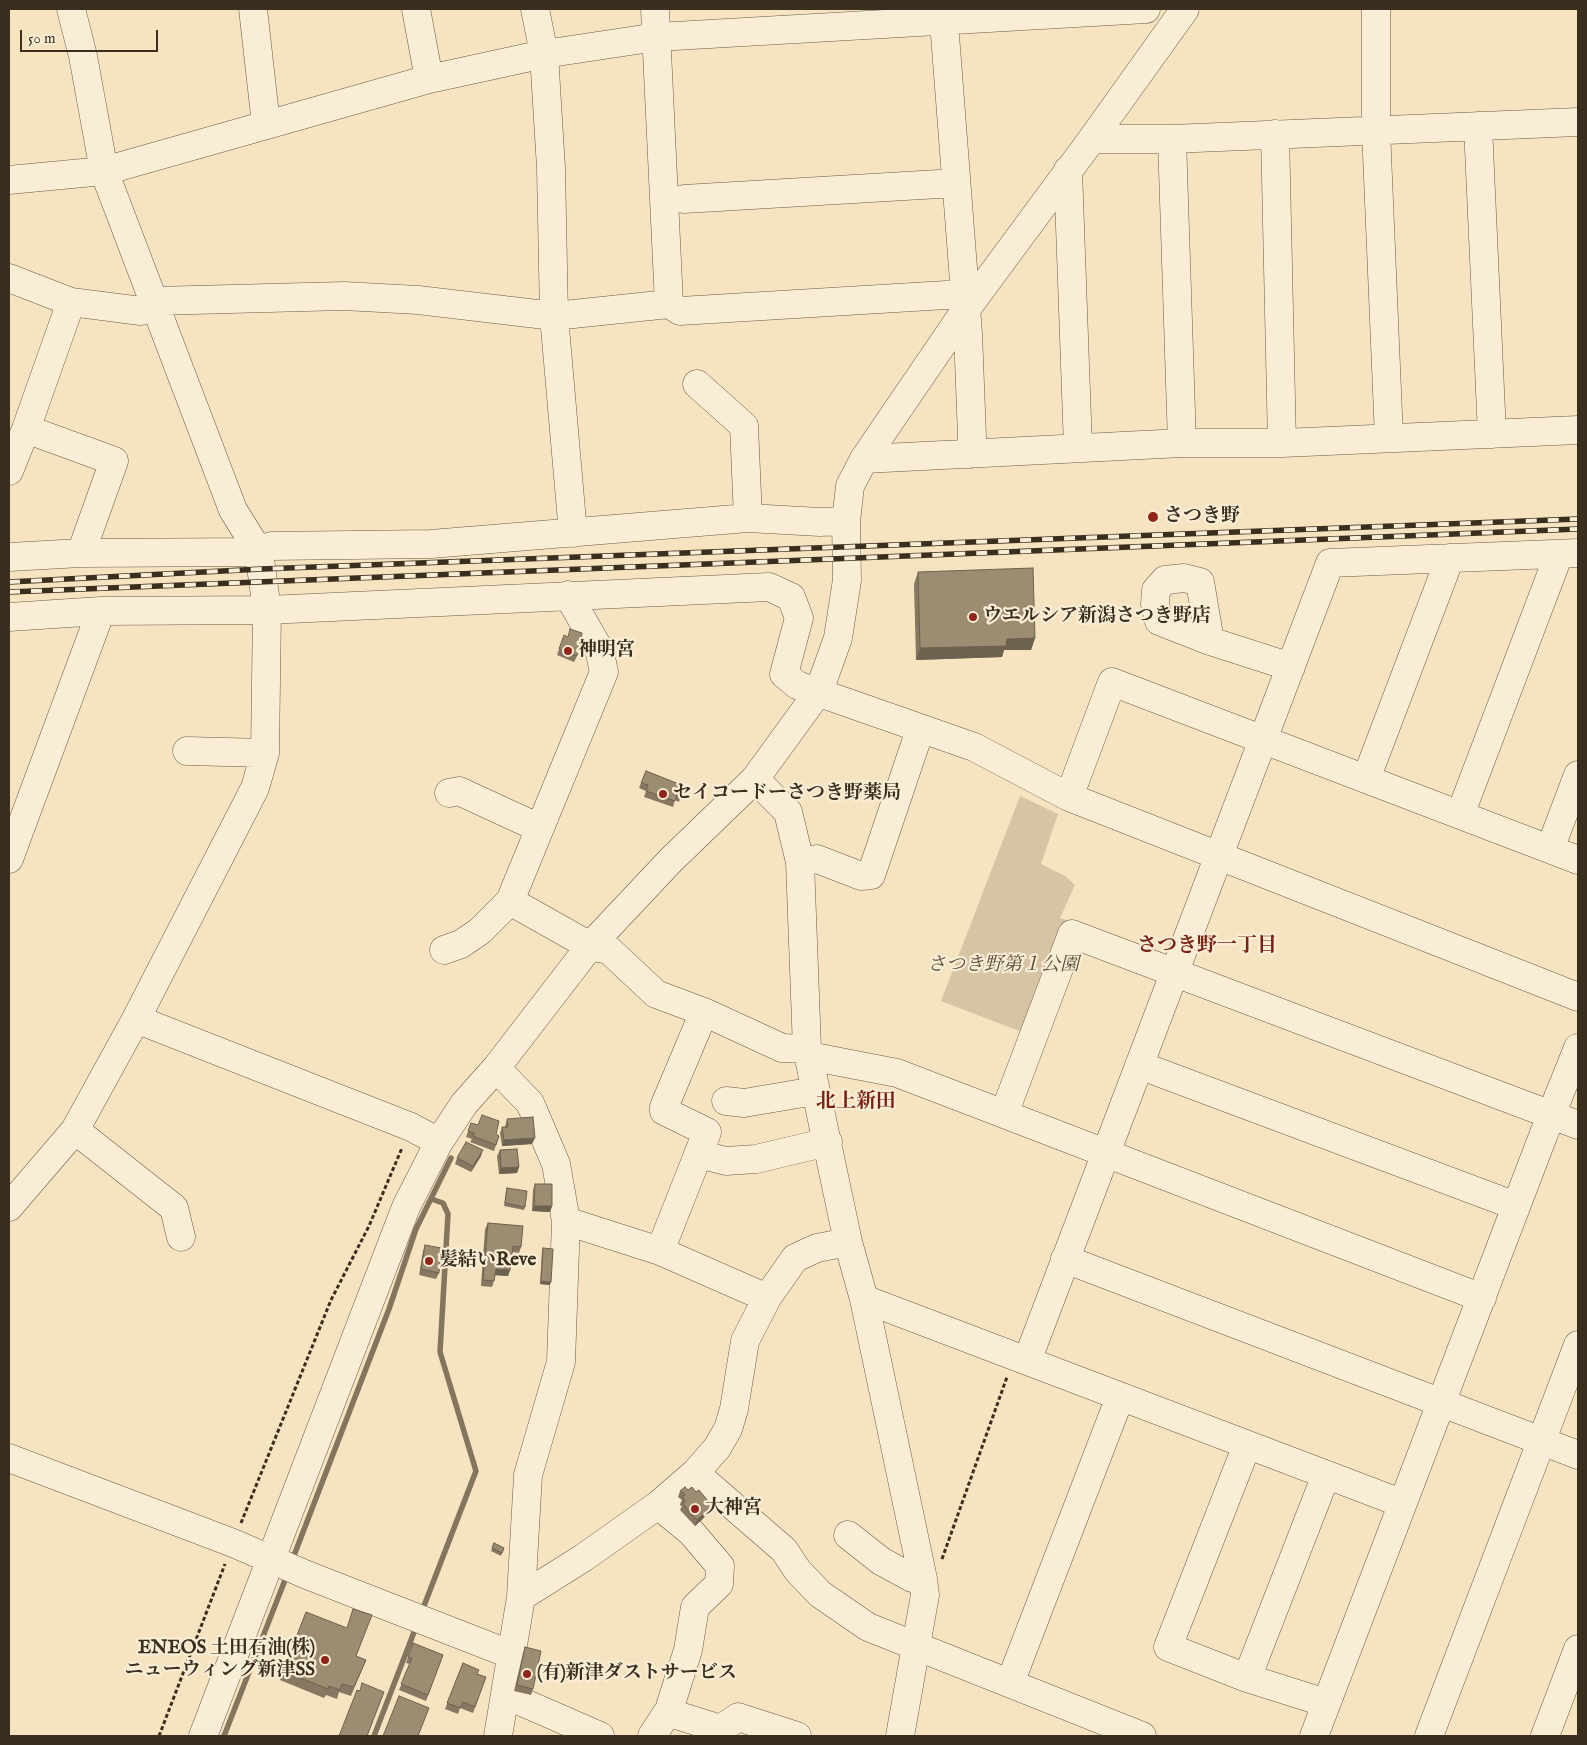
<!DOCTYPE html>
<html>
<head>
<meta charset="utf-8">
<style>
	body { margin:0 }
	#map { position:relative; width:1587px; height:1745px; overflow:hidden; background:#f6e3bf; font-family:"IM FELL English",serif }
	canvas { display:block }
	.frame { position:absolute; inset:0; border:10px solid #3a2e1f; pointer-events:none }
	.scale { position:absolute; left:20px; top:30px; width:138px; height:22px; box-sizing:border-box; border:2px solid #3a2e1f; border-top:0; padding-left:6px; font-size:15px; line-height:18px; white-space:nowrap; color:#3a2e1f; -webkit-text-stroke:4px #f9edd5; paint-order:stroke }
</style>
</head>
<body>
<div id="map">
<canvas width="1587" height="1745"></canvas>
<div class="frame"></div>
<div class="scale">50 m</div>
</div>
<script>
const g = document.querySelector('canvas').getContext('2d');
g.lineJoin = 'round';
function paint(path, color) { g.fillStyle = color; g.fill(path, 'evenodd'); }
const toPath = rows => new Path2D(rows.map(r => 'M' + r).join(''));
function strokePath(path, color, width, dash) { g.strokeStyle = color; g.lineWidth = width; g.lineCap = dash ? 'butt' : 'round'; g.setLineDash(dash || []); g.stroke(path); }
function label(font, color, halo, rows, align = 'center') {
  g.font = font + ' "IM FELL English","Noto Serif JP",serif'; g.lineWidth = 4.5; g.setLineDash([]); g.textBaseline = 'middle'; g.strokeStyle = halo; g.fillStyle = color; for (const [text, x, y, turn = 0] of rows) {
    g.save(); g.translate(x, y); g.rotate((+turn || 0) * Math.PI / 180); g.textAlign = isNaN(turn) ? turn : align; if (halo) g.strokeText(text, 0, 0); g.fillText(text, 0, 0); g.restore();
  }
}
paint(toPath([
	[1020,796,1058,814,1041,864,1065,876,1075,885,1060,918,1069,921,1027,1034,941,1001]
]), '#d6c4a4');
strokePath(toPath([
	[293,1558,389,1309,416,1229,451,1158],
	[422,1611,476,1471,440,1352,448,1214,443,1203,431,1199],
	[224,1736,287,1575],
	[374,1736,416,1627]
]), '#84755f', 5.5);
const minor = toPath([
	[253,9,266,124],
	[416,9,429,79],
	[535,9,544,54,551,168,554,316,573,533],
	[655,9,669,304,680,311,963,294],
	[943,9,968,333,972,437,970,454],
	[1376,9,1376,130,1389,438],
	[1478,126,1492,434],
	[1275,134,1282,443],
	[1092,139,1172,139,1578,122],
	[1172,139,1182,443],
	[1068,170,1078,448],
	[9,180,104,171,429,79,544,54,657,37,1146,9],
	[684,199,956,183],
	[9,278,71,302,141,311,155,301,344,296,418,300,554,316,669,304],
	[697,384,744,426,748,518],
	[26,429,114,461,81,553],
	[864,459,1182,443,1282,443,1578,430],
	[9,471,26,429,71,302],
	[9,557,81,553,259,552,271,546,431,544,748,518,820,522,846,521],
	[568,595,599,649,604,672,510,901,590,946,609,950,656,994,704,1012,782,1048,807,1049],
	[9,617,101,611,267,610,769,587,791,597,799,618,784,674,797,685,974,747,1069,797,1578,997],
	[1210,641,1200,582,1184,578,1165,580,1156,590,1155,604,1159,621,1210,641,1291,667],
	[187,751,265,753],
	[755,779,788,812,800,862,807,1049,848,1242,864,1299,923,1579,925,1595,900,1736],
	[1366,779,1450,558],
	[449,793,459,791,539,828],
	[1069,797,1112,682,1578,860],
	[1460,815,1559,554],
	[1550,849,1578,775],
	[9,859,101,611],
	[800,862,817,859,861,876,871,875,920,730],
	[444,950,461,944,480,931,510,901],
	[136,1019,411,1127,439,1142],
	[809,1056,897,1073,1004,1114],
	[1139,1065,1516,1206],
	[496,1068,530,1103,556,1164,566,1221,561,1362,528,1475,521,1597,498,1736],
	[726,1101,744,1103,815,1091],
	[75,1130,174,1208,181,1237],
	[698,1154,726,1161,756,1159,828,1142],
	[9,1207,75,1130,136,1019,255,788,265,753,267,610,259,552,233,510,104,171,83,56,71,9],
	[566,1221,660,1251,767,1298],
	[660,1251,707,1132,664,1111,664,1107,704,1012],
	[1065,1259,1578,1455],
	[1482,1298,1004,1114,1072,934,1578,1125],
	[864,1299,1401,1503],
	[1027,1361,1330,563,1578,553],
	[1247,1445,1168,1647,1247,1678,1326,1703],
	[9,1458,233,1543,307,1575,512,1655],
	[695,1473,784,1550,798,1571,820,1594,868,1627,1142,1736],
	[848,1535,881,1561,912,1578,923,1579],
	[521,1597,583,1558,658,1505,695,1473,717,1448,728,1429,734,1409,745,1341,767,1298,795,1258,817,1248,848,1242],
	[1247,1678,1326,1475],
	[1010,1683,1120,1397],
	[506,1695,600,1736],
	[669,1710,673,1714,721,1729,738,1717,797,1736],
	[203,1736,406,1207,439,1142,464,1104,496,1068,590,946,671,860,755,779,819,691,838,638,847,580,846,521,850,486,864,459,965,311,1092,139,1185,9],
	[652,1736,669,1710,688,1650,695,1607,719,1584,720,1566,691,1532,658,1505],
	[1314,1736,1551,1115,1578,1048],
	[1429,1736,1578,1345],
	[1545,1736,1578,1649]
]);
strokePath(minor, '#695b47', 29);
strokePath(toPath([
	[241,1523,331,1300,369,1226,402,1148],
	[942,1559,1007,1377],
	[159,1736,225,1564]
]), '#3a2e1f', 3, [4, 2.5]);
strokePath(minor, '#f9edd5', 28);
const rail = toPath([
	[9,582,262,569,1578,519],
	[9,592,1578,529]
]);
strokePath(rail, '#3a2e1f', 5.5);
strokePath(rail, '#f9edd5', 4, [11]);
paint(toPath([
	[918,572,1035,638,1031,650,1004,650,1002,657,916,660,914,584],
	[564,635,577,656,574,662,557,655],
	[646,771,684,786,679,802,675,800,673,807,644,797,646,791,639,788],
	[507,1119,532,1144,502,1146,500,1133,502,1127,505,1127],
	[471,1123,499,1136,494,1151,470,1142,472,1139,466,1137],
	[500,1150,519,1167,517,1173,499,1174,497,1156],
	[481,1156,471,1172,455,1164,457,1158],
	[535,1184,552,1206,550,1212,532,1211,533,1190],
	[507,1188,525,1207,524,1210,504,1206,506,1191],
	[488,1223,521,1247,519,1253,512,1252,510,1270,508,1276,495,1275,494,1281,492,1287,481,1286,485,1229],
	[425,1245,439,1273,436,1279,419,1275,423,1251],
	[543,1248,550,1285,540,1284,542,1251],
	[680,1491,710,1512,695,1526,680,1510,682,1506,680,1504,682,1500,678,1497],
	[494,1543,504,1548,501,1556,491,1551],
	[306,1612,356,1656,366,1660,351,1696,339,1692,337,1699,326,1695,324,1698,280,1680],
	[413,1643,443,1655,426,1701,399,1690,410,1664,406,1663],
	[525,1647,533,1689,531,1695,514,1691,523,1653],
	[463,1663,477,1674,486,1677,473,1713,460,1708,458,1714,445,1709]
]), '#867862');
paint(toPath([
	[1035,638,1031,650,1004,650,1002,657,916,660,920,648,1007,639],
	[535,1138,532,1144,502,1146,504,1140],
	[483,1150,481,1156,471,1172,473,1166],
	[519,1167,517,1173,499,1174,501,1168],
	[534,1206,552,1206,550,1212,532,1211],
	[496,1269,510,1270,508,1276,494,1275],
	[541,1281,551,1282,550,1285,540,1284],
	[712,1506,710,1512,695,1526,697,1520]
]), '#6d6250');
const building = toPath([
	[1033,568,1035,638,1007,639,1006,646,920,648,918,572,1033,568],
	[570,629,582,633,577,656,559,649,564,635,568,637,570,629],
	[646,771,684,786,681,796,677,794,675,801,646,791,648,785,641,783,646,771],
	[482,1115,499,1121,496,1134,499,1136,496,1145,473,1136,474,1133,468,1131,471,1123,478,1125,482,1115],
	[533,1117,535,1138,504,1140,502,1127,508,1127,507,1119,533,1117],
	[466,1142,483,1150,473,1166,457,1158,466,1142],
	[517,1149,519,1167,501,1168,500,1150,517,1149],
	[535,1184,552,1184,552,1206,534,1206,535,1184],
	[507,1188,527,1191,525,1207,505,1203,507,1188],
	[488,1223,523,1226,521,1247,513,1246,510,1270,496,1269,494,1281,483,1280,488,1223],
	[425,1245,441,1248,439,1273,421,1269,425,1245],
	[543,1248,553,1249,551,1282,541,1281,543,1248],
	[685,1487,688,1490,692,1487,696,1492,699,1490,712,1506,697,1520,683,1504,685,1501,683,1498,685,1494,680,1491,685,1487],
	[494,1543,504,1548,502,1553,492,1548,494,1543],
	[353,1609,372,1615,356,1656,366,1660,354,1687,342,1684,340,1690,329,1686,328,1689,283,1671,306,1612,347,1628,353,1609],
	[413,1643,443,1655,428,1695,401,1684,412,1658,408,1657,413,1643],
	[525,1647,541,1651,533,1689,517,1685,525,1647],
	[463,1663,479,1670,477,1674,486,1677,475,1707,463,1702,460,1708,447,1703,463,1663],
	[362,1683,384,1692,367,1736,339,1736,357,1690,360,1691,362,1683],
	[399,1696,429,1708,418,1736,383,1736,399,1696]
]);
paint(building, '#9c8c72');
strokePath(building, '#6d6250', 1);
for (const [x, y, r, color] of [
	[1153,517,6,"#8f2418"],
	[973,617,5,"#8f2418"],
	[568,651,5,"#8f2418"],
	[663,794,5,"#8f2418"],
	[429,1261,5,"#8f2418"],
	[695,1509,5,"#8f2418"],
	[325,1660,5,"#8f2418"],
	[527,1674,5,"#8f2418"]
]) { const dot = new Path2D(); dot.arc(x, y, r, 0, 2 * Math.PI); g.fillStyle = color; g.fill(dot); strokePath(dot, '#f9edd5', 2); }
label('bold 19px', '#3a2e1f', '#f9edd5', [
	["さつき野",1164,517],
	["ウエルシア新潟さつき野店",983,617],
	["神明宮",578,651],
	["セイコードーさつき野薬局",673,794],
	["髪結いReve",439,1261],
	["大神宮",705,1509],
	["ENEOS 土田石油(株)",315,1649,"right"],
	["ニューウィング新津SS",315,1671,"right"],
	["(有)新津ダストサービス",537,1674]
], 'left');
label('italic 19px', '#594c3a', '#f9edd5', [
	["さつき野第１公園",1003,966]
]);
label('bold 20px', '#7a1f14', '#f9edd5', [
	["さつき野一丁目",1207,947],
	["北上新田",856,1103]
]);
</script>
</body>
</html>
